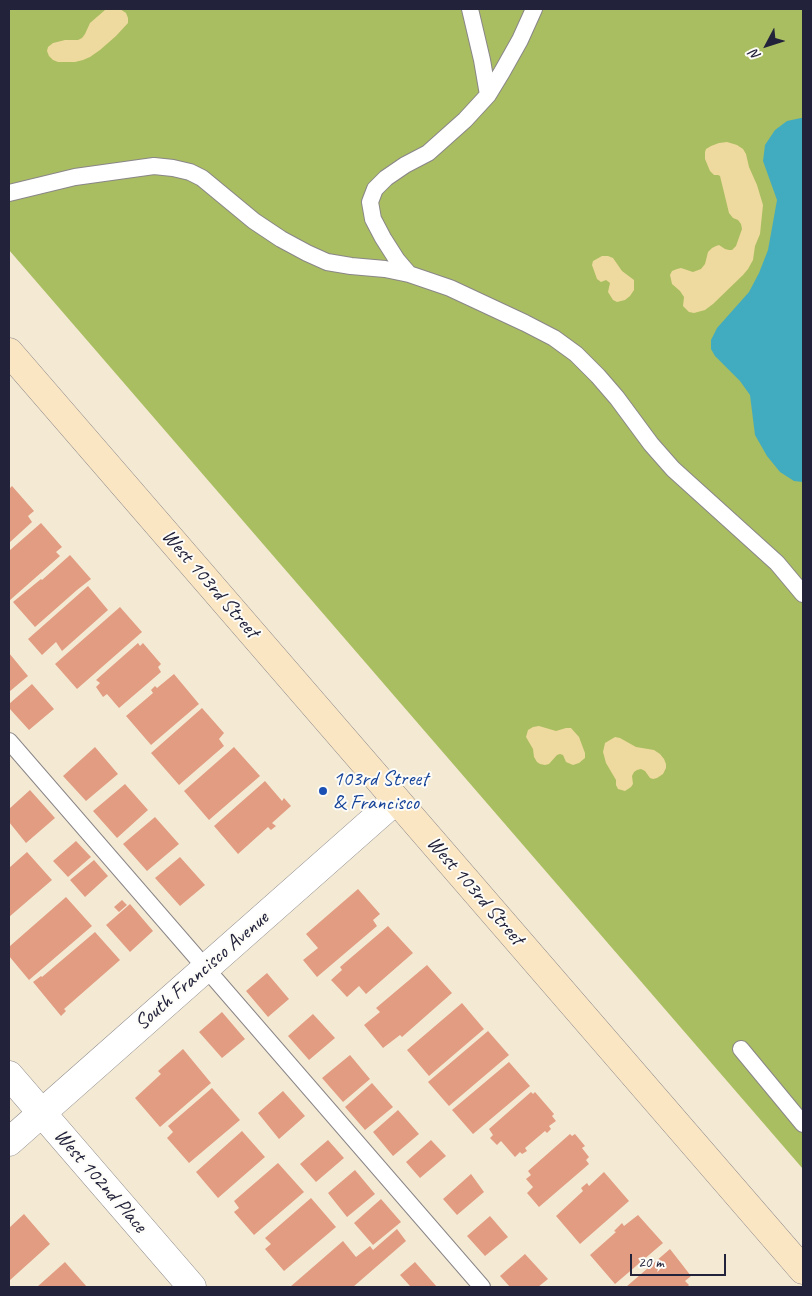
<!DOCTYPE html>
<html>
<head>
<meta charset="utf-8">
<style>
	body { margin:0 }
	#map { position:relative; width:812px; height:1296px; overflow:hidden; background:#f4ead4; font-family:Caveat,sans-serif }
	canvas { display:block }
	.frame { position:absolute; inset:0; border:10px solid #22223b; pointer-events:none }
	.north { position:absolute; left:742px; top:20px; width:50px; height:50px; -webkit-text-stroke:4px #fdfcf7; paint-order:stroke; rotate:230deg; font-size:14px; font-weight:700; line-height:20px; text-align:center; color:#22223b }
	.north::after { content:''; display:block; margin:auto; width:18px; height:22px; background:#22223b; clip-path:polygon(50% 0,100% 100%,50% 72%,0 100%) }
	.scale { position:absolute; left:630px; top:1254px; width:96px; height:22px; box-sizing:border-box; border:2px solid #22223b; border-top:0; padding-left:6px; font-size:15px; line-height:18px; white-space:nowrap; color:#22223b; -webkit-text-stroke:4px #fdfcf7; paint-order:stroke }
</style>
</head>
<body>
<div id="map">
<canvas width="812" height="1296"></canvas>
<div class="frame"></div>
<div class="north">N</div>
<div class="scale">20 m</div>
</div>
<script>
const g = document.querySelector('canvas').getContext('2d');
g.lineJoin = 'round';
function paint(path, color) { g.fillStyle = color; g.fill(path, 'evenodd'); }
const toPath = rows => new Path2D(rows.map(r => 'M' + r).join(''));
function strokePath(path, color, width, dash) { g.strokeStyle = color; g.lineWidth = width; g.lineCap = dash ? 'butt' : 'round'; g.setLineDash(dash || []); g.stroke(path); }
function label(font, color, halo, rows, align = 'center') {
  g.font = font + ' Caveat,sans-serif'; g.lineWidth = 4; g.setLineDash([]); g.textBaseline = 'middle'; g.strokeStyle = halo; g.fillStyle = color; for (const [text, x, y, turn = 0] of rows) {
    g.save(); g.translate(x, y); g.rotate((+turn || 0) * Math.PI / 180); g.textAlign = isNaN(turn) ? turn : align; if (halo) g.strokeText(text, 0, 0); g.fillText(text, 0, 0); g.restore();
  }
}
paint(toPath([
	[9,9,803,9,803,1169,9,250]
]), '#a9bd61');
paint(toPath([
	[109,9,120,9,126,13,128,18,128,23,116,36,100,50,90,57,83,60,75,62,58,62,53,60,49,56,47,51,48,47,53,43,65,40,78,40,82,38,85,34,90,23,105,10],
	[727,142,737,145,743,149,746,154,749,167,757,185,763,205,760,234,755,246,753,260,748,269,743,275,713,304,705,310,694,313,689,312,683,306,684,297,680,291,672,284,670,275,672,271,677,269,681,268,693,272,701,269,705,264,708,252,712,248,716,246,719,245,725,249,729,250,732,250,736,246,742,229,741,224,738,220,733,218,729,213,720,176,718,175,714,175,710,171,705,159,705,152,706,149,711,146,719,143],
	[602,256,608,256,613,258,622,271,634,280,634,290,630,296,625,300,617,302,613,300,608,292,610,283,606,280,601,282,597,279,592,265,593,261],
	[539,726,556,731,566,728,571,728,579,737,585,753,585,758,579,763,573,765,566,762,563,755,560,754,557,755,549,764,545,765,540,764,537,762,534,757,533,749,526,737,528,730,533,727],
	[615,737,620,738,636,747,654,750,660,754,664,759,666,764,666,768,663,774,657,778,653,779,650,778,645,771,641,769,637,770,634,772,632,776,633,784,631,787,625,791,618,789,616,785,616,780,606,763,603,752,605,743]
]), '#eeda9e');
paint(toPath([
	[801,118,803,118,803,482,794,481,780,472,767,456,755,435,750,395,740,381,715,356,711,349,711,340,717,328,749,292,759,273,768,250,777,200,763,161,765,145,775,130,787,121]
]), '#41acc0');
paint(toPath([
	[12,486,34,511,28,516,32,522,9,543,9,489],
	[41,523,62,547,56,552,60,556,9,601,9,551],
	[70,555,91,579,77,590,35,627,13,602,41,579,42,580],
	[88,586,108,610,62,651,56,642,42,655,28,639],
	[120,607,142,632,77,689,55,664],
	[138,643,140,646,143,643,161,664,158,667,161,672,119,708,107,694,103,697,96,687,100,683,96,680],
	[9,653,28,676,9,692],
	[174,674,199,704,151,745,126,716,153,693,151,690,155,686,157,688],
	[32,684,54,709,29,730,9,708,9,704],
	[202,708,224,733,219,739,224,746,179,785,151,753],
	[95,747,118,774,86,801,63,776],
	[234,747,260,776,209,820,184,791],
	[265,781,282,801,284,798,291,806,272,823,276,826,271,830,268,827,238,854,214,826],
	[125,784,148,810,117,838,93,811],
	[30,790,55,818,26,843,9,822,9,809],
	[155,817,179,844,147,871,123,844],
	[76,841,91,857,68,877,53,861],
	[27,852,52,880,9,917,9,868],
	[180,857,205,885,180,906,155,878],
	[94,860,108,876,85,897,70,880],
	[358,889,380,914,373,920,377,926,317,977,303,960,318,948,306,934],
	[66,897,92,926,29,980,9,956,9,944,10,946],
	[122,900,127,905,119,912,114,907],
	[130,904,153,931,130,952,106,925],
	[388,926,413,953,366,994,359,986,347,997,331,980,342,970,340,967],
	[95,932,120,960,64,1009,66,1011,61,1016,33,982,41,976,42,977],
	[427,965,452,993,402,1037,400,1035,383,1048,364,1025,380,1012,376,1008],
	[267,973,289,999,268,1017,246,991],
	[462,1003,484,1029,429,1076,407,1050],
	[222,1012,245,1039,222,1058,199,1032],
	[313,1014,335,1038,309,1060,288,1036],
	[488,1031,509,1055,449,1106,428,1082],
	[183,1049,211,1083,160,1127,135,1098,161,1074,158,1071],
	[350,1055,370,1079,343,1102,322,1078],
	[509,1062,530,1086,473,1134,452,1110],
	[372,1083,393,1107,365,1130,345,1107],
	[212,1088,240,1120,189,1163,167,1138,173,1132,168,1126],
	[283,1091,305,1116,279,1139,258,1113],
	[531,1092,533,1094,535,1092,554,1114,552,1116,556,1121,549,1126,551,1129,547,1133,545,1131,525,1148,527,1151,522,1154,520,1152,515,1157,501,1141,497,1145,490,1138,493,1135,489,1129],
	[398,1110,419,1134,393,1156,373,1132],
	[242,1131,265,1157,218,1198,196,1172],
	[570,1134,572,1136,575,1134,585,1146,582,1148,589,1157,586,1160,589,1164,539,1207,527,1193,533,1187,526,1179,531,1175,528,1171],
	[328,1140,344,1158,316,1182,300,1164],
	[431,1140,446,1156,420,1178,406,1162],
	[278,1163,304,1192,254,1235,234,1212,239,1208,234,1201],
	[355,1170,375,1194,347,1217,328,1193],
	[604,1172,629,1201,580,1244,556,1216,583,1191,581,1188,587,1183,589,1186],
	[471,1174,484,1192,457,1215,443,1199],
	[311,1198,336,1227,284,1271,265,1249,271,1244,265,1238],
	[381,1199,401,1222,373,1245,354,1223],
	[24,1214,50,1244,9,1281,9,1228],
	[638,1215,663,1243,615,1284,590,1255,616,1232,614,1231,622,1223,624,1226],
	[490,1216,508,1237,485,1256,467,1236],
	[397,1229,406,1241,353,1287,290,1287,343,1241,356,1257,370,1246,373,1250],
	[670,1249,691,1276,685,1281,689,1285,687,1287,626,1287],
	[525,1254,548,1279,538,1287,510,1287,500,1276],
	[65,1262,87,1287,37,1287],
	[415,1262,437,1287,409,1287,410,1286,400,1275]
]), '#e19c82');
const lane = toPath([
	[470,9,482,60,488,95],
	[9,193,75,177,154,166,173,168,190,172,202,178,254,221,281,239,307,253,327,262,351,266,385,269,409,274,450,288,525,323,554,338,576,354,598,376,617,398,651,444,673,469,777,563,803,594],
	[409,274,397,260,383,238,373,219,370,202,375,189,386,178,405,165,428,153,465,120,488,95,502,72,520,40,534,9],
	[9,741,482,1287],
	[741,1049,803,1124]
]);
const street = toPath([
	[9,1075,192,1287],
	[9,1142,396,800]
]);
const secondary = toPath([
	[9,352,803,1270]
]);
strokePath(lane, '#8b8688', 18);
strokePath(street, '#8b8688', 29);
strokePath(secondary, '#8b8688', 29);
strokePath(lane, '#fff', 16);
strokePath(street, '#fff', 28);
strokePath(secondary, '#fbe6c4', 28);
for (const [x, y, r, color] of [
	[323,791,5,"#1a4fb4"]
]) { const dot = new Path2D(); dot.arc(x, y, r, 0, 2 * Math.PI); g.fillStyle = color; g.fill(dot); strokePath(dot, '#fdfcf7', 2); }
label('21px', '#22223b', '#fdfcf7', [
	["West 103rd Street",210,584,49],
	["West 103rd Street",475,891,49],
	["South Francisco Avenue",202,971,-41],
	["West 102nd Place",100,1181,49]
]);
label('21px', '#164399', '#fdfcf7', [
	["103rd Street",333,779],
	["& Francisco",333,803]
], 'left');
</script>
</body>
</html>
